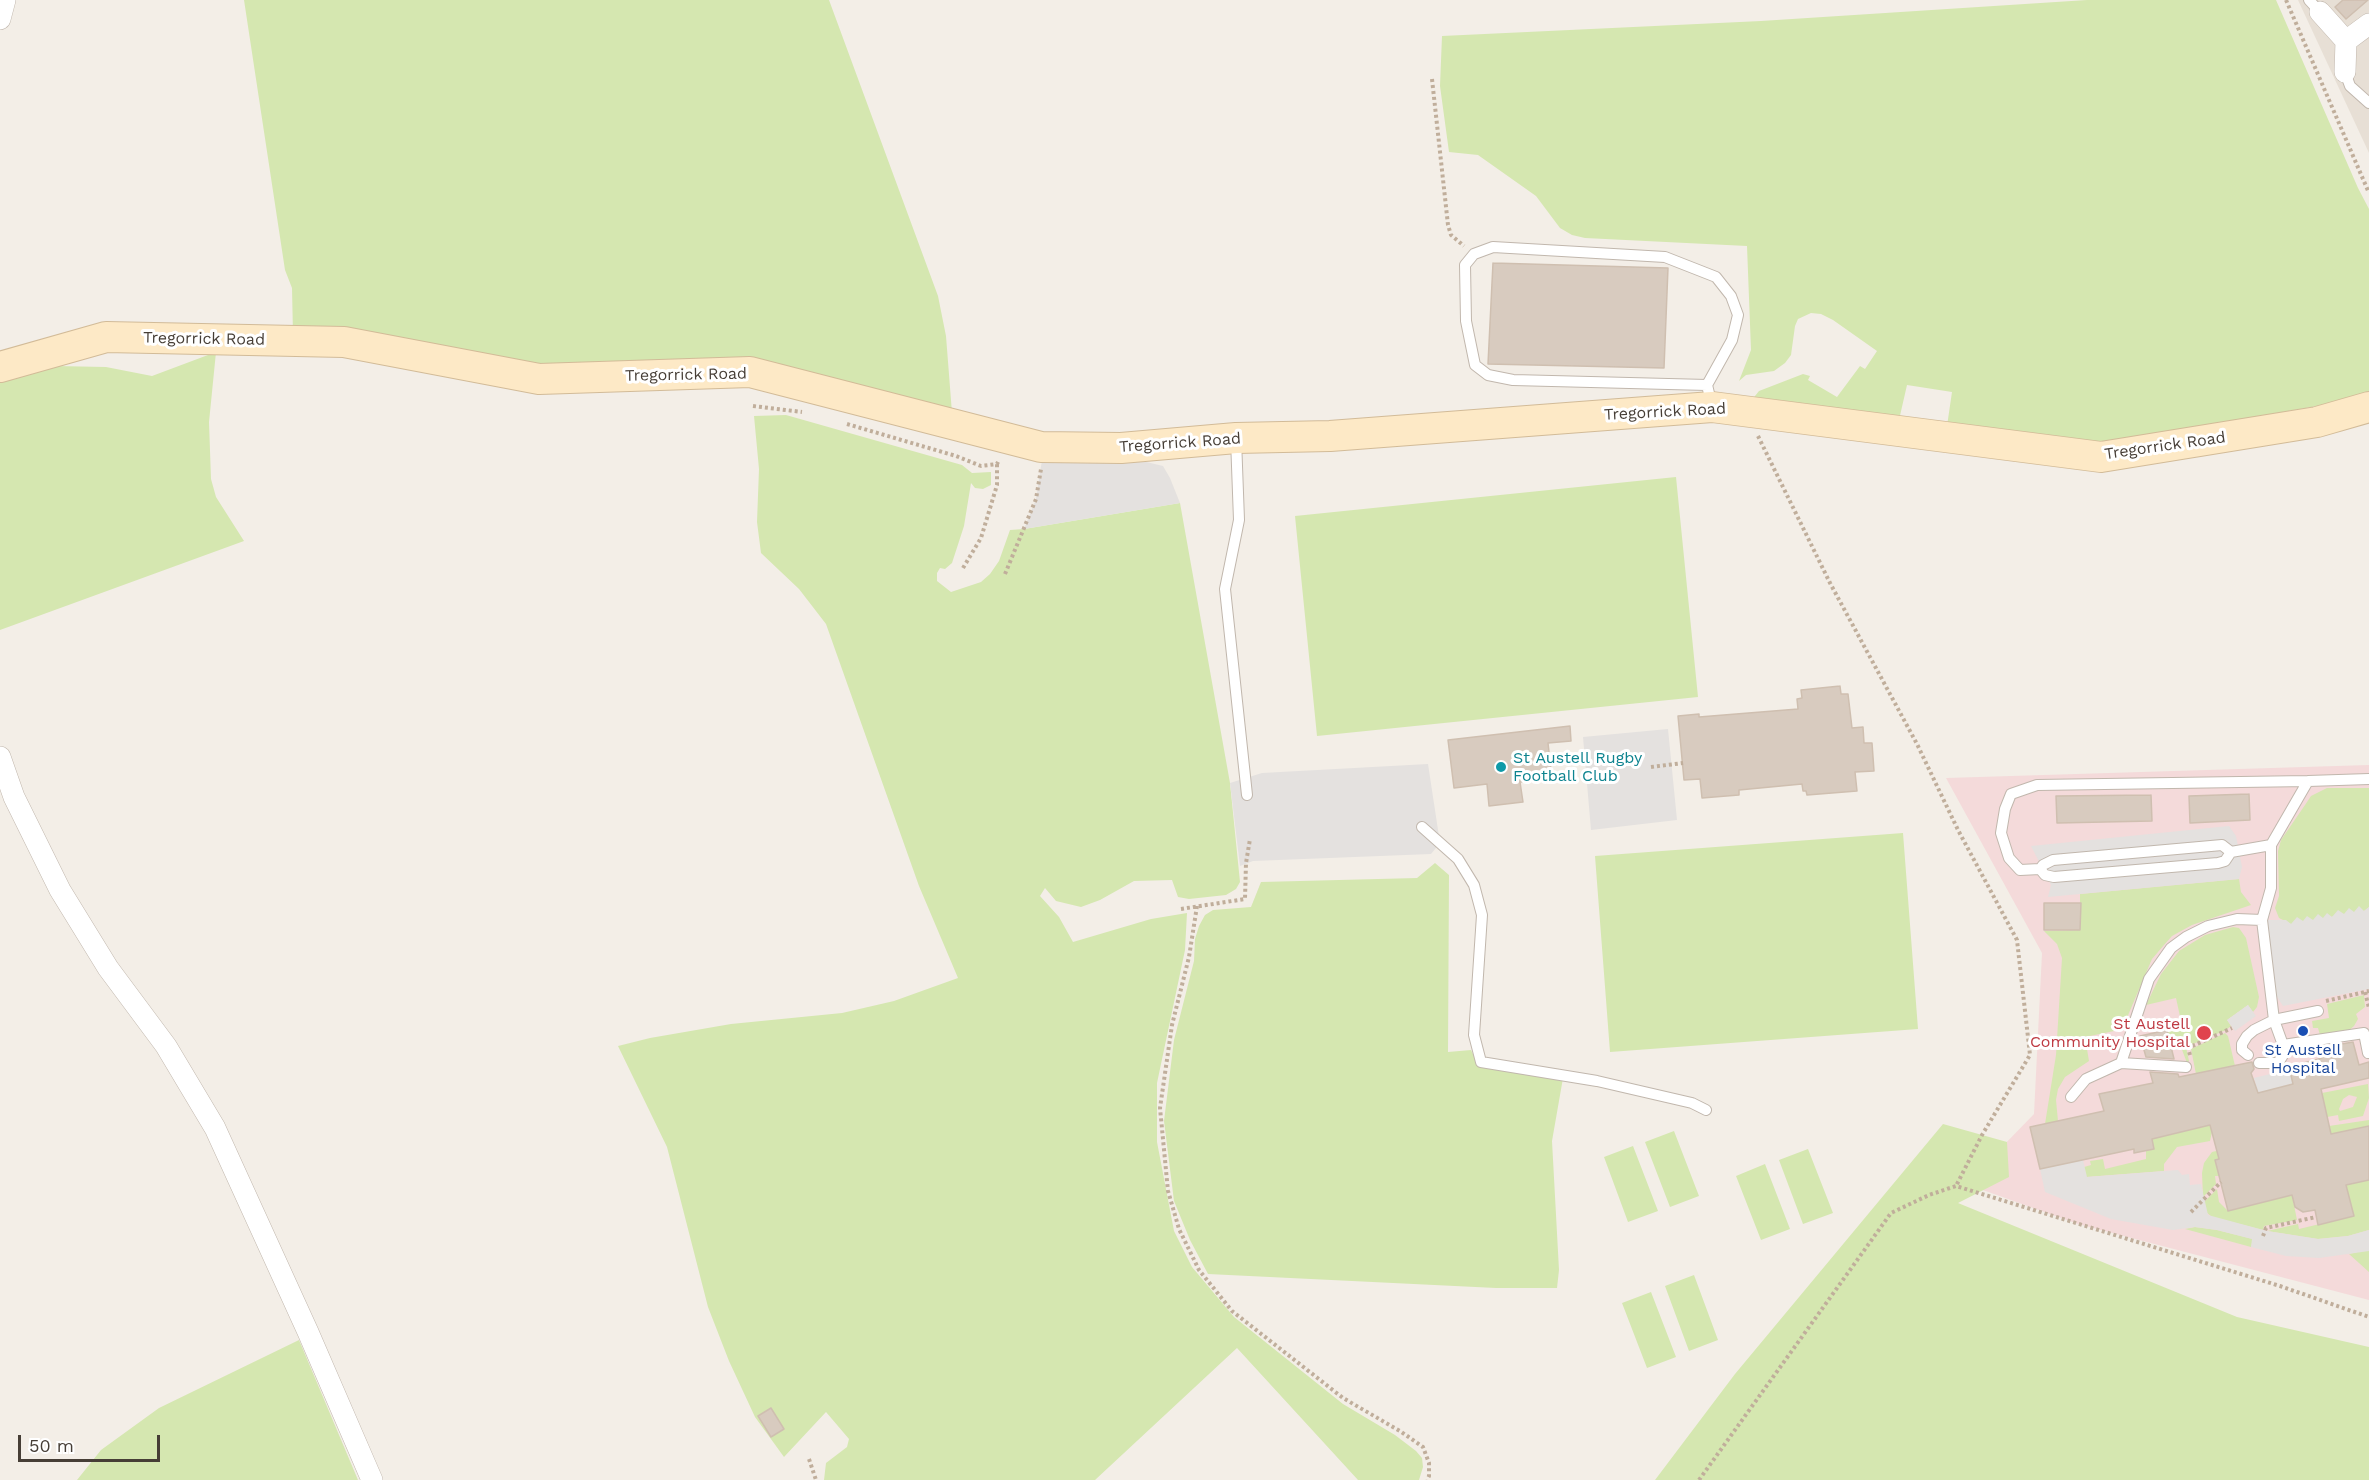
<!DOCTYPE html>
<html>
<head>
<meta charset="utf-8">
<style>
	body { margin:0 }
	#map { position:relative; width:2369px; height:1480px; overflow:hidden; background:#f3eee7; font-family:"Work Sans",sans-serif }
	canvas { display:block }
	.scale { position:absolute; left:18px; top:1435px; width:142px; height:27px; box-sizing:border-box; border:3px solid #463e36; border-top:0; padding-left:8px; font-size:18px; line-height:21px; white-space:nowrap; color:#463e36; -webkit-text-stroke:4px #fff; paint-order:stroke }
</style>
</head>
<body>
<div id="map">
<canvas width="2369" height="1480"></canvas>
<div class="scale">50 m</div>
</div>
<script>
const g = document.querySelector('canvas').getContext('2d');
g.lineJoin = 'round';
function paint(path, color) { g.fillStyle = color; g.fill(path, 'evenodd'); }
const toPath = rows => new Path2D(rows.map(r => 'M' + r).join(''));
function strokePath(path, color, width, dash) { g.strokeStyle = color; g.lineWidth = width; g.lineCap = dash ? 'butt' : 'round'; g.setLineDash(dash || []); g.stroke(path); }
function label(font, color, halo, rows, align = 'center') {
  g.font = font + ' "Work Sans",sans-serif'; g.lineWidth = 6; g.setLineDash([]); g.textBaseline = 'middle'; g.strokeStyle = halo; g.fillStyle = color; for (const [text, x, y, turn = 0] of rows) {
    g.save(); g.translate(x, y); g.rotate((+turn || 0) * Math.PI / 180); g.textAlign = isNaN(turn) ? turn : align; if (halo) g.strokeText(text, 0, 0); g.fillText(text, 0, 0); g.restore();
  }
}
paint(toPath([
	[2298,0,2369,0,2369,153]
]), '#e7dfd5');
paint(toPath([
	[2369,765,2369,1300,2078,1224,1966,1184,2034,1114,2042,953,1946,778]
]), '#f4dada');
paint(toPath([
	[244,0,829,0,938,296,946,336,952,413,852,385,543,368,293,335,292,288,285,270],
	[2087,0,2276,0,2358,188,2369,209,2369,397,2099,444,1947,426,1952,392,1907,385,1899,420,1751,401,1759,391,1803,374,1810,376,1808,380,1837,397,1860,366,1865,369,1877,351,1833,320,1821,314,1811,313,1798,319,1795,326,1791,355,1785,363,1774,371,1746,375,1739,381,1751,350,1747,246,1585,238,1572,235,1560,228,1536,196,1478,155,1449,152,1440,86,1442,36,1761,21],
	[216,352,209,422,211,479,216,497,244,541,0,630,0,379,55,366,106,367,152,376],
	[786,415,962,465,972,473,991,472,991,485,983,489,975,488,971,483,964,526,952,563,945,569,940,568,937,573,937,581,951,592,981,582,990,574,999,561,1010,530,1024,529,1180,503,1230,783,1240,882,1236,889,1226,895,1189,899,1178,897,1172,880,1134,881,1100,900,1081,907,1056,901,1045,888,1040,896,1059,917,1073,942,1151,919,1187,913,1185,950,1157,1083,1157,1142,1174,1231,1192,1267,1234,1317,1343,1404,1395,1435,1416,1451,1422,1458,1423,1467,1419,1480,1358,1480,1237,1348,1095,1480,824,1480,826,1463,847,1447,849,1439,826,1412,784,1457,755,1417,729,1361,708,1307,667,1147,618,1046,650,1038,731,1024,842,1013,894,1001,958,978,919,886,826,624,799,589,761,553,757,522,759,469,754,416],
	[1676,477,1698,697,1317,736,1295,516],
	[2327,788,2369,788,2369,907,2364,911,2291,924,2279,918,2275,908,2279,896,2278,851,2281,840,2305,805,2311,796],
	[1903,833,1918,1029,1610,1052,1595,856],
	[1435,863,1449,875,1448,1052,1471,1050,1476,1060,1563,1078,1552,1141,1559,1270,1557,1288,1496,1288,1208,1274,1190,1240,1174,1201,1164,1121,1174,1040,1194,961,1195,939,1199,926,1205,915,1213,910,1251,907,1261,882,1417,878],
	[2239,879,2241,892,2251,905,2192,925,2172,936,2164,945,2152,959,2123,1027,2119,1030,2085,1037,2089,1061,2065,1077,2058,1089,2056,1100,2058,1121,2045,1124,2056,1055,2062,958,2057,944,2044,931,2080,930,2080,894],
	[2233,927,2239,928,2246,938,2259,997,2257,1007,2253,1012,2248,1005,2227,1020,2231,1026,2226,1030,2186,1047,2189,1061,2187,1063,2181,1047,2171,1049,2167,1030,2176,1026,2181,1021,2176,998,2146,1005,2161,974,2179,951,2205,935],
	[2364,995,2365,1007,2356,1014,2358,1019,2354,1026,2348,1031,2320,1035,2318,1028,2313,1028,2312,1021,2329,1018,2327,1004],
	[2225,1033,2228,1036,2235,1066,2196,1074,2191,1049],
	[2368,1084,2369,1098,2363,1116,2339,1121,2338,1115,2327,1117,2322,1093],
	[2349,1095,2357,1097,2353,1107,2340,1111,2339,1109,2343,1099],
	[2369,1120,2369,1126,2331,1134,2329,1126],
	[1943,1124,2007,1142,2009,1177,1958,1203,2237,1317,2369,1347,2369,1480,1655,1480,1735,1374],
	[2210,1125,2212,1132,2210,1141,2177,1147,2164,1164,2164,1171,2086,1177,2084,1167,2091,1165,2090,1161,2103,1159,2105,1169,2146,1159,2146,1151,2154,1149,2152,1139],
	[1674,1131,1699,1196,1670,1207,1645,1142],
	[2245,1144,2258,1149,2215,1160,2219,1176,2215,1176,2216,1184,2203,1197,2202,1173,2204,1163,2212,1152],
	[1633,1146,1658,1211,1628,1222,1604,1157],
	[1808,1149,1833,1213,1803,1224,1779,1160],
	[1765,1164,1790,1229,1761,1240,1736,1176],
	[2369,1180,2369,1230,2348,1236,2318,1239,2267,1231,2298,1224,2299,1229,2353,1216,2346,1185],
	[2217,1189,2219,1202,2228,1211,2292,1195,2297,1220,2264,1226,2263,1230,2212,1217,2206,1212,2204,1202],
	[2195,1227,2217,1230,2253,1239,2251,1247,2185,1229],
	[2367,1250,2369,1251,2369,1272,2349,1254],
	[1694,1275,1718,1340,1689,1351,1665,1286],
	[1651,1292,1676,1357,1647,1368,1622,1303],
	[299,1340,358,1480,77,1480,101,1450,159,1408]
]), '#d5e7b0');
paint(toPath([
	[1134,459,1163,466,1170,478,1180,503,1024,529,1036,499,1042,460],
	[1668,729,1677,820,1591,830,1583,737],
	[1428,764,1440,843,1431,854,1253,861,1240,866,1230,783,1262,773],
	[2229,826,2236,836,2242,867,2239,879,2048,897,2051,885,2031,846],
	[2359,906,2364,911,2369,907,2369,989,2283,1006,2270,986,2262,920,2286,920,2291,924,2297,917,2303,921,2307,916,2313,920,2318,914,2323,918,2327,913,2332,917,2338,910,2344,914,2349,908,2354,912],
	[2248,1005,2256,1016,2235,1031,2227,1020],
	[2290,1069,2293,1084,2258,1093,2254,1078],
	[2083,1160,2087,1177,2178,1170,2182,1175,2189,1174,2190,1185,2201,1184,2208,1215,2267,1231,2318,1239,2348,1236,2369,1230,2369,1251,2319,1258,2286,1256,2251,1247,2252,1239,2217,1230,2195,1227,2173,1230,2111,1219,2045,1192,2040,1169]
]), '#e4e1df');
const building = toPath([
	[2343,0,2368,0,2346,19,2335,7,2343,0],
	[1493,263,1668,268,1664,368,1488,364,1493,263],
	[1840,686,1841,694,1848,694,1852,728,1863,727,1864,743,1872,743,1874,771,1855,772,1857,791,1807,795,1806,791,1803,791,1802,784,1739,790,1739,795,1702,798,1700,779,1684,780,1678,716,1699,714,1699,717,1798,709,1797,699,1802,698,1801,690,1840,686],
	[1570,726,1571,741,1548,743,1552,779,1520,782,1523,802,1489,806,1487,784,1454,788,1448,740,1570,726],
	[2249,794,2250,820,2190,823,2189,796,2249,794],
	[2151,795,2152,821,2057,823,2056,796,2151,795],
	[2044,903,2081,903,2080,930,2044,930,2044,903],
	[2167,1030,2174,1059,2146,1057,2140,1036,2167,1030],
	[2353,1042,2359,1065,2369,1062,2369,1078,2321,1089,2331,1134,2369,1126,2369,1180,2346,1185,2354,1216,2318,1225,2315,1210,2303,1212,2295,1207,2292,1195,2228,1211,2215,1160,2219,1159,2210,1125,2152,1139,2154,1149,2134,1153,2134,1149,2040,1169,2030,1127,2104,1111,2099,1094,2153,1083,2150,1072,2178,1074,2179,1077,2252,1062,2254,1069,2251,1073,2258,1093,2293,1084,2289,1067,2322,1058,2319,1048,2353,1042],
	[771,1408,784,1429,771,1437,758,1416,771,1408]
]);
paint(building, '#d8cbbf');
strokePath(building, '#cfbfb0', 1.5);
const lane = toPath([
	[2309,0,2320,12],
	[2345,72,2350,86,2369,103],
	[1707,385,1732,340,1738,315,1731,296,1716,277,1665,257,1493,247,1474,254,1465,265,1466,321,1475,365,1488,375,1513,380,1707,385,1712,406],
	[1236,439,1239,520,1225,589,1247,795],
	[1422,827,1458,859,1474,885,1482,915,1474,1035,1481,1062,1597,1081,1692,1103,1706,1110],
	[2271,845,2231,852,2225,861,2218,863,2054,877,2045,875,2040,869,2020,870,2009,858,2001,833,2005,809,2011,794,2037,785,2308,781],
	[2040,869,2043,865,2053,860,2222,845,2231,852],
	[2283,1045,2364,1033,2368,1053],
	[2248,1055,2242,1050,2242,1044,2247,1036,2254,1030,2274,1020,2318,1011],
	[2259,1063,2278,1063,2283,1055,2283,1045,2274,1020,2262,920,2271,888,2271,845,2308,781,2369,779],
	[2186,1067,2121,1063,2149,979,2171,948,2186,937,2208,926,2237,919,2262,920],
	[2071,1097,2086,1079,2121,1063]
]);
const street = toPath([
	[2320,12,2346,41,2345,72],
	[0,19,5,0],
	[2346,41,2369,24],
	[0,757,14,797,60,890,108,968,166,1046,215,1128,308,1332,372,1480]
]);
const secondary = toPath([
	[0,367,106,337,344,342,539,379,750,372,1041,447,1121,448,1236,438,1330,436,1712,407,2101,457,2317,422,2369,407]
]);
strokePath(lane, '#c1b7ad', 12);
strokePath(street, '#c1b7ad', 22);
strokePath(secondary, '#d2bb98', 32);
strokePath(toPath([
	[2286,0,2369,193],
	[1432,79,1448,225,1451,235,1464,246],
	[753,406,802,412],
	[847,424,956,456,981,466,997,464,999,460],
	[1758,436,1830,583,1917,744,1958,830,2017,940,2030,1055,1982,1135,1956,1186],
	[963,568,981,538,997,485,997,464],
	[1005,574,1036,499,1041,469],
	[1651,767,1683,763],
	[1197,906,1189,957,1172,1025,1160,1108,1168,1191,1179,1229,1199,1270,1232,1311,1343,1398,1400,1431,1423,1447,1429,1463,1429,1476,1427,1480],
	[1181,909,1245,899,1246,863,1250,839],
	[2365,992,2369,1008],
	[2326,1001,2369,991],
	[2190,1055,2188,1048,2232,1028],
	[2191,1212,2221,1182],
	[2263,1236,2266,1228,2316,1217],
	[809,1459,816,1480],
	[1699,1480,1891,1213,1929,1195,1956,1186,2280,1286,2369,1317]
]), '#c0ae9b', 4, [3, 3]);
strokePath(lane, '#fff', 10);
strokePath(street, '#fff', 21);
strokePath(secondary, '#fde9c6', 30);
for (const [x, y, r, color] of [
	[1501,767,6,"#0f9aa8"],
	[2303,1031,6,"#1a4fb4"],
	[2204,1033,8,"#e0444e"]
]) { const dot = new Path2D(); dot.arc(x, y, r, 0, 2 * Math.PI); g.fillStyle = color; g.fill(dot); strokePath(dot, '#fff', 2); }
label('16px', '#463e36', '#fff', [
	["Tregorrick Road",204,339,1],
	["Tregorrick Road",686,375,-1],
	["Tregorrick Road",1665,412,-3],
	["Tregorrick Road",1180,443,-4],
	["Tregorrick Road",2165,446,-8]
]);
label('16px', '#0d838f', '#fff', [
	["St Austell Rugby",1513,758],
	["Football Club",1513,776]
], 'left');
label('16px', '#be3a42', '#fff', [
	["St Austell",2190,1024],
	["Community Hospital",2190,1042]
], 'right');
label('16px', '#164399', '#fff', [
	["St Austell",2303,1050],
	["Hospital",2303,1068]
]);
</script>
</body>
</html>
